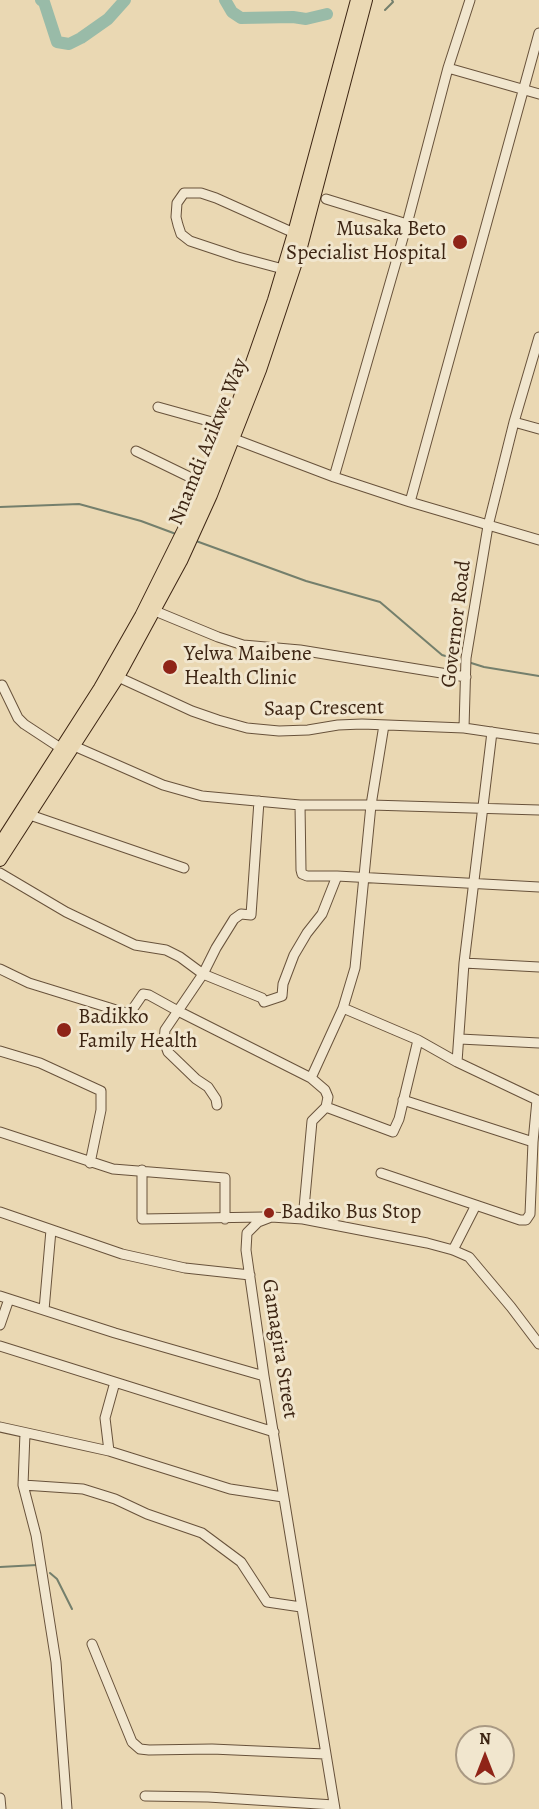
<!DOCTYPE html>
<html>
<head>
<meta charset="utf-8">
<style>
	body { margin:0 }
	#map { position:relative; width:539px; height:1809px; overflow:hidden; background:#ead8b3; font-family:Alegreya,serif }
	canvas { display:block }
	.north { position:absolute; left:455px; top:1725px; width:60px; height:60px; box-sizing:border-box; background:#f1e6ce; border:2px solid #a99983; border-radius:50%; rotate:0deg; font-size:16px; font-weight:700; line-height:24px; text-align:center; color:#3d2513 }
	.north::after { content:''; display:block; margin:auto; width:21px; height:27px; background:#8f2418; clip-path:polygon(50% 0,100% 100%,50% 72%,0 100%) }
</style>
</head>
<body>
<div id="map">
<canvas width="539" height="1809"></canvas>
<div class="north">N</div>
</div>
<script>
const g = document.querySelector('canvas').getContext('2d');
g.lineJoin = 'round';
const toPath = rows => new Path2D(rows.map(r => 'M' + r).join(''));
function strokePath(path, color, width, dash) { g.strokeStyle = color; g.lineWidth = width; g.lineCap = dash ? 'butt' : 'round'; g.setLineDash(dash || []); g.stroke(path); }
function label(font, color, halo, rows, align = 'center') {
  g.font = font + ' Alegreya,serif'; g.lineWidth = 6; g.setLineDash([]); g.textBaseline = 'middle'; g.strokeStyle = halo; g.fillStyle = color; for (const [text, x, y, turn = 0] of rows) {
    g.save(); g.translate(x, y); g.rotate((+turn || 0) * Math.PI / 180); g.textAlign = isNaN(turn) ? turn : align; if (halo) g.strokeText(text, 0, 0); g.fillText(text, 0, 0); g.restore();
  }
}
strokePath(toPath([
	[385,10,393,2,392,0],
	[0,507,79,504,141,521,176,534],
	[196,541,306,581,380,602,442,655,463,661],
	[468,662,484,667,539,676],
	[0,1567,37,1565],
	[50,1573,57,1579,72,1609]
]), '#747f6c', 2);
strokePath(toPath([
	[41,0,44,2,57,42,69,44,81,38,108,19,125,0],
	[225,0,232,12,241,18,293,17,306,19,327,14]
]), '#99bba8', 12);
const minor = toPath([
	[448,68,539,94],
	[326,199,407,224],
	[283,269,238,257,190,241,181,234,178,225,176,217,177,203,184,193,201,193,216,198,294,233],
	[158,407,230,427],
	[514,422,539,429],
	[234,439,334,477,410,502,539,540],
	[136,451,206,485],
	[334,477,407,224,448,68,470,0],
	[410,502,539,33],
	[155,611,218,637,243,645,300,650,466,677],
	[118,677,192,711,218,720,247,728,279,731,308,730,338,725,362,724,464,728,539,739],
	[2,685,18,718,24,724,62,749],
	[464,728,466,658,488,526,514,422,539,337],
	[74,746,163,785,202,796,300,805,371,805,539,810],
	[300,805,301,870,302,874,307,876,337,876,539,887],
	[30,815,184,868],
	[0,873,66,912,135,945,166,950,180,957,203,974,262,998,264,1002,282,996,283,984,294,955,307,933,322,914,337,876],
	[464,963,539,967],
	[0,969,29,983,126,1013,132,1010,143,994,149,995,178,1011,311,1078,325,1090,328,1097,326,1107],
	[343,1008,418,1040,457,1062,537,1100,533,1142,530,1214,526,1220,520,1220,381,1173],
	[460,1039,539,1043],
	[0,1051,40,1063,101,1091,101,1110,90,1163],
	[457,1062,464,963,492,732],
	[311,1078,343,1008,355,968,371,805,384,725],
	[403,1100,533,1142],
	[217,1105,216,1099,208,1087,196,1079,168,1052,164,1041,165,1030,203,974,216,948,234,919,241,914,251,915,259,801],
	[0,1132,113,1169,225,1178,225,1219],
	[142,1170,142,1219,263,1217],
	[0,1212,122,1254,185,1268,250,1275],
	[303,1219,312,1121,326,1107,393,1132,399,1119,418,1040],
	[453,1250,476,1205],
	[0,1296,115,1333,264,1376],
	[44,1310,51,1230],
	[0,1325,9,1299],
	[0,1346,274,1432],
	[0,1427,109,1451,230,1489,283,1497],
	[25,1433,23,1485,36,1535,56,1662,67,1809],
	[109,1451,105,1418,115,1382],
	[23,1485,83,1489,115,1499,147,1514,202,1533,241,1562,267,1602,301,1607],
	[92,1644,132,1742,140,1749,149,1750,212,1749,325,1754],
	[145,1796,208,1797,334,1805],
	[0,1798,1,1809],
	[335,1809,264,1376,246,1250,247,1233,258,1222,271,1217,303,1219,427,1243,453,1250,469,1257,474,1263,511,1307,539,1344]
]);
const highway = toPath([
	[0,844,100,688,141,616,206,485,233,417,274,300,294,233,357,0],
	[0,860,118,677,181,561,211,495,260,370,301,247,366,0]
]);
strokePath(minor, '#68523b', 11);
strokePath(highway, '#3d2513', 14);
strokePath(minor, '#f1e6ce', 9);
strokePath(highway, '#ead8b3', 12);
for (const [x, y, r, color] of [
	[460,242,8,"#8f2418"],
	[170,667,8,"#8f2418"],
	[64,1030,8,"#8f2418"],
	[269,1213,6,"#8f2418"]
]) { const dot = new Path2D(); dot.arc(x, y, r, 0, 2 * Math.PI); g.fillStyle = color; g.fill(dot); strokePath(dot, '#f1e6ce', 2); }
label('21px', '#3d2513', '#f1e6ce', [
	["Musaka Beto",446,230,"right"],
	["Specialist Hospital",446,254,"right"],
	["Yelwa Maibene",184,655],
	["Health Clinic",184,679],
	["Badikko",78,1018],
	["Family Health",78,1042],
	["Badiko Bus Stop",281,1213]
], 'left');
label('21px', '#3d2513', '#f1e6ce', [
	["Nnamdi Azikwe Way",209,442,-68],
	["Governor Road",457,624,-83],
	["Saap Crescent",324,709,-1],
	["Gamagira Street",279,1349,81]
]);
</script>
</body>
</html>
